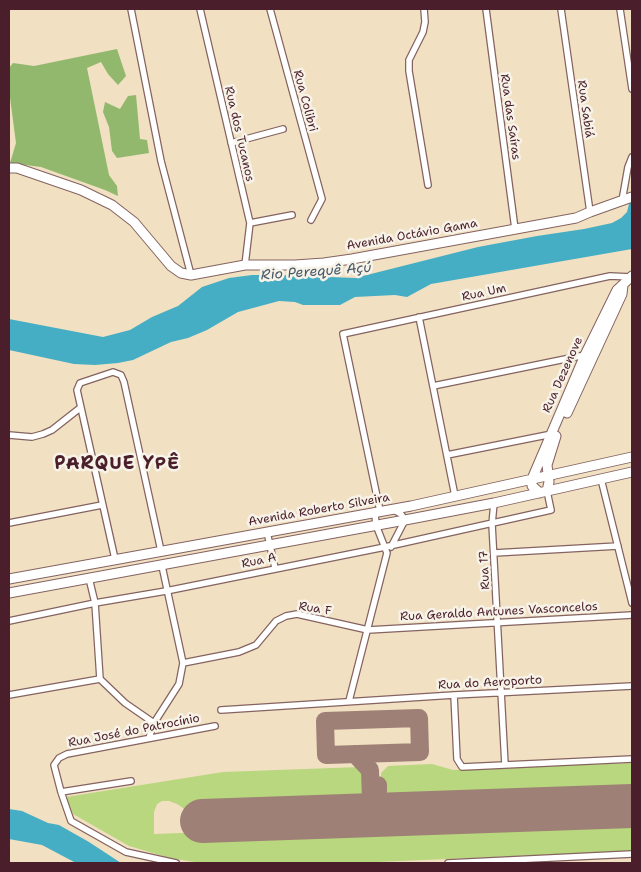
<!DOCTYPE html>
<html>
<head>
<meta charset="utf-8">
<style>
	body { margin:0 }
	#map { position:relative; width:641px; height:872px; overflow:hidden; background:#f1e0c2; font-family:"Shantell Sans",sans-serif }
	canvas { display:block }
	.frame { position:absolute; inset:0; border:10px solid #4a1f2b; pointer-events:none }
</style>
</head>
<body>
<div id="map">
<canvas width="641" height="872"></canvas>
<div class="frame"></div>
</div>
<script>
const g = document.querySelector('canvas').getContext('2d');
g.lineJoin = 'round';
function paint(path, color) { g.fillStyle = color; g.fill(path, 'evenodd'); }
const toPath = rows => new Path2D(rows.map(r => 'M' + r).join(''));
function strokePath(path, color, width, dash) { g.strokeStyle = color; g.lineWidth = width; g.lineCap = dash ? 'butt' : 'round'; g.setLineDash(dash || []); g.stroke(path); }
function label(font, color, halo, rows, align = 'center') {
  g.font = font + ' "Shantell Sans",sans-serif'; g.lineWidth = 5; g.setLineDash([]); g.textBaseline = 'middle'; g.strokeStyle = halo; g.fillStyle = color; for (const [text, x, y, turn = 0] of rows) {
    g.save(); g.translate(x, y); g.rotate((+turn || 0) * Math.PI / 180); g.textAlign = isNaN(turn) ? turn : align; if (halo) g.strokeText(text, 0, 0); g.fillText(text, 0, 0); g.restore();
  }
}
paint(toPath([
	[632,763,632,795,388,804,382,797,381,773,388,766,432,764,453,770],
	[360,767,367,773,367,799,360,805,186,810,177,804,169,801,162,801,157,804,154,812,154,834,632,817,632,851,354,863,201,863,170,858,129,846,73,814,66,797,223,772]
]), '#b8d77e');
paint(toPath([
	[117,49,126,76,118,85,108,74,101,62,87,68,109,175,117,186,118,196,105,190,41,167,10,163,16,143,9,90,9,68,13,63,34,66],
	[136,95,140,139,147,140,149,153,117,158,112,151,109,127,103,112,105,102,120,109,128,96]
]), '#92b86d');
paint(toPath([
	[632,192,632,249,431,284,407,297,395,295,355,297,340,305,303,305,295,302,279,301,238,312,207,330,188,338,171,342,133,360,118,363,95,365,74,364,9,350,9,319,103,337,130,330,152,317,178,306,202,287,229,278,252,275,281,275,355,278,478,247,537,236,584,229,612,223,621,218,627,212],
	[9,809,22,811,48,823,59,825,89,842,121,863,76,863,42,845,9,839]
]), '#45aec4');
strokePath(toPath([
	[419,718,420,752,326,755,325,721,419,718],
	[355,754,370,770,371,801,358,816],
	[378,785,378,800,387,815]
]), '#9e8076', 18);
strokePath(toPath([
	[202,821,632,806]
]), '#9e8076', 44);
const street = toPath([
	[131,9,161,161,191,275],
	[200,9,250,223,245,265],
	[270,9,322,199,311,220],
	[424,9,425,22,423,32,409,60,409,71,428,185],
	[486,9,515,229],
	[561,9,590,212],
	[620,9,632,89],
	[231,143,283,129],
	[622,201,628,167,632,157],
	[250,223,292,215],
	[419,317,455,496],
	[433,386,585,355],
	[9,435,32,437,43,434,52,430,80,408],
	[447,455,552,434],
	[601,479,632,603],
	[494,503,492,524,505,765],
	[9,523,102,505],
	[267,532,275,568],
	[391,547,405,520,401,514,394,510],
	[494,553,618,546],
	[115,559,77,390,80,383,113,372,121,375,124,382,161,551],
	[89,578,95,603,100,679,125,703,154,723],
	[9,621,95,603,166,591,385,547,551,510,547,491],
	[183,663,239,652,256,645,276,621,286,616,297,614,368,630,632,615],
	[9,695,100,679],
	[454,695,457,759,462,767,632,759],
	[349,701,387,553,376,525,375,514,380,511,343,334,610,276,631,277],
	[221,710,454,695,632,686],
	[149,738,154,723,179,684,183,663,162,566],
	[61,792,131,781],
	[176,863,126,852,71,821,61,792,54,765,59,758,67,754,215,726],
	[448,863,632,854]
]);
const secondary = toPath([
	[9,168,17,168,81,190,112,205,134,222,171,266,181,273,191,275,245,265,295,265,324,263,352,259,576,218,590,212,632,197],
	[567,413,622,294,623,285],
	[547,491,549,482,547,465,556,436],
	[540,493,532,486,532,479,585,355,617,290,632,276],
	[9,579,411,506,632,457],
	[9,593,405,520,494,503,632,472]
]);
strokePath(street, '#846360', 8);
strokePath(secondary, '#846360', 11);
strokePath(street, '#fff', 5.5);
strokePath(secondary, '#fff', 9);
label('12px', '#4a1f2b', '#f7f3e8', [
	["Rua Colibri",305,101,75],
	["Rua Sabiá",585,109,82],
	["Rua das Saíras",510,117,82],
	["Rua dos Tucanos",239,134,77],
	["Avenida Octávio Gama",412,235,-10],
	["Rua Um",484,293,-12],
	["Rua Dezenove",563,375,-66],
	["Avenida Roberto Silveira",319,510,-10],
	["Rua A",259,561,-12],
	["Rua 17",485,570,-93],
	["Rua F",315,609,9],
	["Rua Geraldo Antunes Vasconcelos",499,612,-3],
	["Rua do Aeroporto",490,683,-3],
	["Rua José do Patrocínio",134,731,-11]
]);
label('italic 14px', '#485868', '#f7f3e8', [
	["Rio Perequê Açú",316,272,-4]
]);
g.letterSpacing = '1px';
label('bold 18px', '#4a1f2b', '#f7f3e8', [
	["PARQUE YPÊ",117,464]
]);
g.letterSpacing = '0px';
</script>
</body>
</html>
